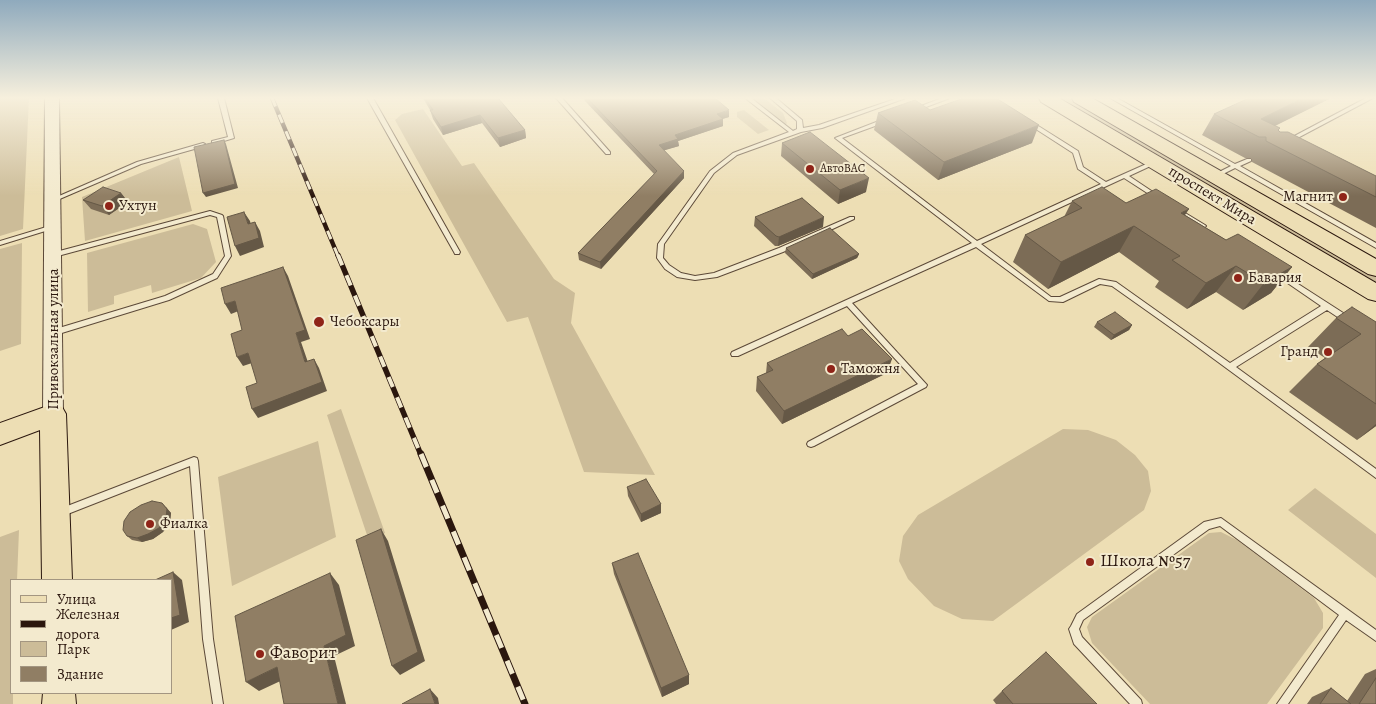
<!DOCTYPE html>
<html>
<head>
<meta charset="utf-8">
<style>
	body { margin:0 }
	#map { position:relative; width:1376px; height:704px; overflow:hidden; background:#eddeb4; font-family:Alegreya,serif }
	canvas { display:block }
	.legend { position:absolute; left:10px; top:579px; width:162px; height:115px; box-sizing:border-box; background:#f3eace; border:1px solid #a39681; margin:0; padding:6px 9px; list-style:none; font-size:15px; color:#2b170e }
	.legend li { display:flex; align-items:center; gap:10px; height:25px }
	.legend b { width:25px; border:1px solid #a39681 }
</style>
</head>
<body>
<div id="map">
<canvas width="1376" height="704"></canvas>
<ul class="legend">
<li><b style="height:6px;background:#eddeb4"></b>Улица</li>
<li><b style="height:6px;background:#2b170e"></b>Железная дорога</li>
<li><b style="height:14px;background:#ccbc98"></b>Парк</li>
<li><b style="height:14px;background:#907e64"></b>Здание</li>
</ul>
</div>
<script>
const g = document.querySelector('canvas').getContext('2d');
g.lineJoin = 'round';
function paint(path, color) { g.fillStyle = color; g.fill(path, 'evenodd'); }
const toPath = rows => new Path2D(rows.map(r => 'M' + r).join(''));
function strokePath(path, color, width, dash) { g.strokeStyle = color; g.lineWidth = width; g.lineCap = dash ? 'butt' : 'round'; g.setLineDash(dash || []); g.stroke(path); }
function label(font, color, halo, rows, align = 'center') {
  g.font = font + ' Alegreya,serif'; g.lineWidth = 4; g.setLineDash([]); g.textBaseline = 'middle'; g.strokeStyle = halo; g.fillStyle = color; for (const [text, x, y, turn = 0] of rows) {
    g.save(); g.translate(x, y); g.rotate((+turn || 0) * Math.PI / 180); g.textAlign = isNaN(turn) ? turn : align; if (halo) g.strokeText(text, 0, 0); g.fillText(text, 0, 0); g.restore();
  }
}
paint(toPath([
	[0,98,29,98,23,229,0,236],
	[752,98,764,98,783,113,787,123,785,125],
	[1061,98,1069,98,1376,276,1376,282],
	[423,109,462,166,474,163,554,279,575,293,571,323,655,475,584,472,528,317,507,322,395,120,402,114],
	[744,110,769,130,758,134,737,117,737,112],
	[179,157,192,211,85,241,82,197],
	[193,224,207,229,216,262,201,278,152,293,151,285,114,296,114,304,88,312,87,253],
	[22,243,21,344,0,351,0,249],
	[341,409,385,533,369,541,327,415],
	[1063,429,1088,430,1116,440,1135,455,1148,471,1151,491,1144,510,993,621,962,619,934,606,908,579,899,561,903,536,918,515],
	[318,441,336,537,232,586,218,477],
	[1315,488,1376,534,1376,578,1288,510],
	[19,530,17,580,11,580,11,693,13,693,13,704,0,704,0,537],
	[1221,532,1237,540,1314,598,1323,613,1323,628,1267,704,1150,704,1092,643,1087,627,1092,617,1209,533]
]), '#ccbc98');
const service = toPath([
	[218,98,224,98,234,138,214,144,212,143,212,141,228,137,218,98],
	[367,98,373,98,460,252,459,254,455,254,454,252,367,98],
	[556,98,562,98,610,152,610,154,606,154,556,98],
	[745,98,751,98,793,131,797,129,797,121,770,98,776,98,802,120,803,128,819,125,898,98,906,98,822,128,801,132,737,155,714,173,664,244,663,258,669,265,681,273,695,276,714,273,779,248,850,217,854,217,854,219,783,252,717,277,695,280,677,277,665,269,657,258,658,244,710,171,733,153,789,132,745,98],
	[942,98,950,98,918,110,913,109,942,98],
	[1110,98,1117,98,1235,164,1247,159,1251,159,1251,161,1240,166,1376,243,1376,248,1235,168,1217,177,1213,177,1213,175,1231,166,1110,98],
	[1366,98,1373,98,1290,142,1288,143,1285,141,1366,98],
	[884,119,886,120,886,122,842,138,977,241,1101,184,1078,169,1073,153,1028,124,1028,122,1032,122,1078,151,1083,167,1106,182,1153,161,1157,161,1157,163,1129,176,1159,196,1159,198,1155,198,1124,178,981,244,1051,297,1060,297,1099,279,1116,282,1230,363,1321,306,1273,273,1276,271,1278,271,1351,318,1352,320,1351,322,1345,322,1327,310,1236,367,1376,469,1376,478,1184,337,1112,286,1100,284,1063,302,1049,301,976,247,852,303,927,385,926,387,814,446,811,447,808,446,807,444,808,442,918,384,847,306,738,356,732,356,731,354,732,352,972,243,835,138,884,119],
	[203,143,205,144,205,146,141,164,55,201,51,201,50,200,137,162,203,143],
	[1177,208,1205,225,1206,226,1205,227,1201,227,1175,211,1175,209,1177,208],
	[210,211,222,215,223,216,231,256,217,278,169,300,52,336,49,335,48,333,49,331,165,296,213,274,225,256,217,217,210,215,54,257,51,255,52,253,210,211],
	[53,225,56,227,55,228,0,245,0,241,53,225],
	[194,457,197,458,198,461,213,639,223,704,213,704,203,639,190,466,60,517,57,516,56,513,57,510,194,457],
	[1221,518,1376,630,1376,641,1346,620,1288,704,1277,704,1339,615,1220,526,1209,529,1083,620,1079,629,1082,637,1141,700,1142,704,1130,704,1074,644,1069,629,1071,626,1077,614,1204,522,1221,518]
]);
const tertiary = toPath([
	[45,98,59,98,63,414,60,420,53,422,46,420,43,414,45,98]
]);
const primary = toPath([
	[1039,98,1059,98,1376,283,1376,301,1368,299,1041,102,1039,98],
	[1072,98,1092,98,1376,259,1376,276,1368,274,1074,102,1072,98],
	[53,404,62,407,66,414,72,580,42,580,40,430,0,445,0,423,53,404],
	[43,693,75,693,76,704,42,704,43,693]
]);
strokePath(service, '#5c4938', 2);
strokePath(tertiary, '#5c4938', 2);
strokePath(primary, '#2b170e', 2);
paint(service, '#f3eace');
paint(tertiary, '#f3eace');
paint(primary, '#eddeb4');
const railFar2 = toPath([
	[272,98,338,256]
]);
const railFar1 = toPath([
	[338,255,421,455]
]);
const rail = toPath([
	[421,454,525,704]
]);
strokePath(railFar2, '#2b170e', 4.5);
strokePath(railFar1, '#2b170e', 5.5);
strokePath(rail, '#2b170e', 7);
strokePath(railFar2, '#f3eace', 3, [9]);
strokePath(railFar1, '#f3eace', 4, [11]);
strokePath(rail, '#f3eace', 5, [14]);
paint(toPath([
	[423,98,498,98,525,130,526,138,500,147,482,123,443,135,433,119,430,110],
	[584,98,715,98,729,117,723,119,723,126,678,141,679,146,664,150,684,178,601,269,579,260,578,253,654,174,585,101],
	[1331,98,1275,126,1280,132,1376,176,1376,228,1252,162,1252,158,1245,158,1202,135,1214,114],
	[930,110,1032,143,938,180,874,130,878,113],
	[782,143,866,192,838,204,781,156],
	[121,193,128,202,109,215,91,209,83,200],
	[1072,201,1126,203,1185,215,1226,240,1292,267,1271,293,1243,310,1216,292,1187,309,1155,287,1159,281,1119,252,1048,289,1013,262,1025,235,1064,217],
	[755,217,823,227,778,246,775,246,754,226],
	[786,248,859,254,857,258,812,279,785,253],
	[1336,318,1376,322,1376,426,1357,440,1289,392,1317,364,1325,358,1308,347],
	[1097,322,1132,325,1129,330,1111,340,1094,327],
	[767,363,887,373,782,424,756,391,757,377,766,373],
	[627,487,661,504,661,513,641,522,628,496],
	[166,507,171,513,170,522,163,532,153,539,142,542,132,540,127,536],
	[612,563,689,675,689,684,662,697,614,574],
	[1376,669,1376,704,1307,704,1312,697,1331,688,1347,701,1365,674],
	[1002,691,1097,704,996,704,993,700]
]), '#7c6c56');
paint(toPath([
	[1303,98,1331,98,1256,135,1261,119],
	[729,110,729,117,717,120,717,114],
	[480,115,482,123,443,135,441,127],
	[723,119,723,126,678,141,679,146,659,152,659,145,675,135],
	[1039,125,1032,143,938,180,944,162],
	[525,130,526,138,500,147,498,138],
	[224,140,226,144,238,188,206,197,203,193],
	[684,171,684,178,601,269,600,262],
	[869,178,866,192,838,204,840,190],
	[121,193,128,202,109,215,102,206],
	[1189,209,1172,235,1181,213],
	[244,212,250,221,253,233,248,224],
	[824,217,823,227,778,246,779,237],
	[255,222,260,231,264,247,240,256,235,246],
	[1134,226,1119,252,1048,289,1061,262],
	[859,254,857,258,812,279,813,274],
	[1236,266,1216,292,1187,309,1206,283],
	[283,267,288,276,310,339,301,342,311,371,305,362,296,333],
	[1292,267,1271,293,1243,310,1264,283],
	[235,301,241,310,231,314,225,304],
	[1132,325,1129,330,1111,340,1114,335],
	[248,353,255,362,243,366,237,357],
	[314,359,319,368,327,391,258,418,252,409],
	[892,359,887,373,782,424,784,411],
	[1376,424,1376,426,1357,440],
	[162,503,171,513,170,522,163,532,153,539,142,542,137,538],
	[661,504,661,513,641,522,641,514],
	[381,529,388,541,425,661,400,675,392,666],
	[173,572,182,580,189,622,171,630],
	[330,573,339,585,355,646,334,656,346,704,338,704,324,646],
	[277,667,289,677,259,691,246,682],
	[689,675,689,684,662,697,661,688],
	[430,689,438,698,439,704,435,704]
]), '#655846');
const building = toPath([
	[425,98,498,98,525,130,498,138,480,115,441,127,430,110,433,110,425,98],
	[587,98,715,98,729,110,717,114,723,119,675,135,678,139,659,145,684,171,600,262,578,253,657,171,587,98],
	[964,98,996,98,1039,125,944,162,878,113,915,100,930,110,964,98],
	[1249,98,1303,98,1261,119,1280,128,1278,130,1280,132,1288,132,1376,176,1376,197,1266,141,1266,137,1259,137,1214,114,1249,98],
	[810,132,869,178,840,190,782,143,810,132],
	[224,140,235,184,203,193,194,147,224,140],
	[103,187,121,193,102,206,83,200,103,187],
	[1102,187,1126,203,1156,189,1189,209,1181,213,1226,240,1238,234,1292,267,1264,283,1236,266,1206,283,1172,260,1180,256,1134,226,1061,262,1025,235,1082,208,1072,201,1102,187],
	[802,198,824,217,779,237,776,236,755,217,802,198],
	[244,212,248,224,255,222,259,238,235,246,227,217,244,212],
	[830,228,859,254,813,274,786,248,830,228],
	[283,267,305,330,296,333,305,362,314,359,322,382,252,409,246,387,257,383,248,353,237,357,231,334,242,330,235,301,225,304,221,288,283,267],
	[1352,307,1376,322,1376,404,1317,364,1361,334,1336,318,1352,307],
	[1115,312,1132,325,1114,335,1097,322,1115,312],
	[842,329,848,336,862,329,892,359,784,411,757,377,773,370,767,363,842,329],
	[646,479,661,504,641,514,627,487,646,479],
	[152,501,162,503,167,509,166,518,159,528,148,534,137,538,127,536,123,530,124,521,130,512,141,505,152,501],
	[381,529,418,652,392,666,356,540,381,529],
	[638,553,689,675,661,688,612,563,638,553],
	[173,572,180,615,171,618,171,580,155,580,173,572],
	[330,573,346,635,324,646,338,704,284,704,277,667,246,682,235,616,330,573],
	[1046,652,1097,704,1013,704,1002,691,1046,652],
	[1376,678,1376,704,1359,704,1376,678],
	[1331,688,1351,704,1320,704,1331,688],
	[430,689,435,704,402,704,430,689]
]);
paint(building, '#907e64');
strokePath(building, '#655846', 1);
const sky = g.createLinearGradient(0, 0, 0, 196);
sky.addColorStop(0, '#8faabd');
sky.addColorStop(0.5, '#f7f0dd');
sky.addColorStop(1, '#f7f0dd00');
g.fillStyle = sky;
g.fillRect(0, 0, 1376, 196);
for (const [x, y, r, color] of [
	[810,169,5,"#8f2418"],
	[1343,197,5,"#8f2418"],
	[109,206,5,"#8f2418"],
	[1238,278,5,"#8f2418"],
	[319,322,6,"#8f2418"],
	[1328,352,5,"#8f2418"],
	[831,369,5,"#8f2418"],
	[150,524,5,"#8f2418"],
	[1090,562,5,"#8f2418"],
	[260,654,5,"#8f2418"]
]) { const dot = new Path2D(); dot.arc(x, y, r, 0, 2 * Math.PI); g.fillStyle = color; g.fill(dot); strokePath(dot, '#f3eace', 2); }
label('12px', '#2b170e', '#f3eace', [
	["АвтоВАС",820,169]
], 'left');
label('15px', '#2b170e', '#f3eace', [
	["проспект Мира",1212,196,31],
	["Привокзальная улица",54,339,-90]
]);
label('15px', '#2b170e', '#f3eace', [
	["Магнит",1333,197,"right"],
	["Ухтун",119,206],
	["Бавария",1248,278],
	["Чебоксары",330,322],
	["Гранд",1318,352,"right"],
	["Таможня",841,369],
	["Фиалка",160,524]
], 'left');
label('18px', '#2b170e', '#f3eace', [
	["Школа №57",1100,562],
	["Фаворит",270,654]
], 'left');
</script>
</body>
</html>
